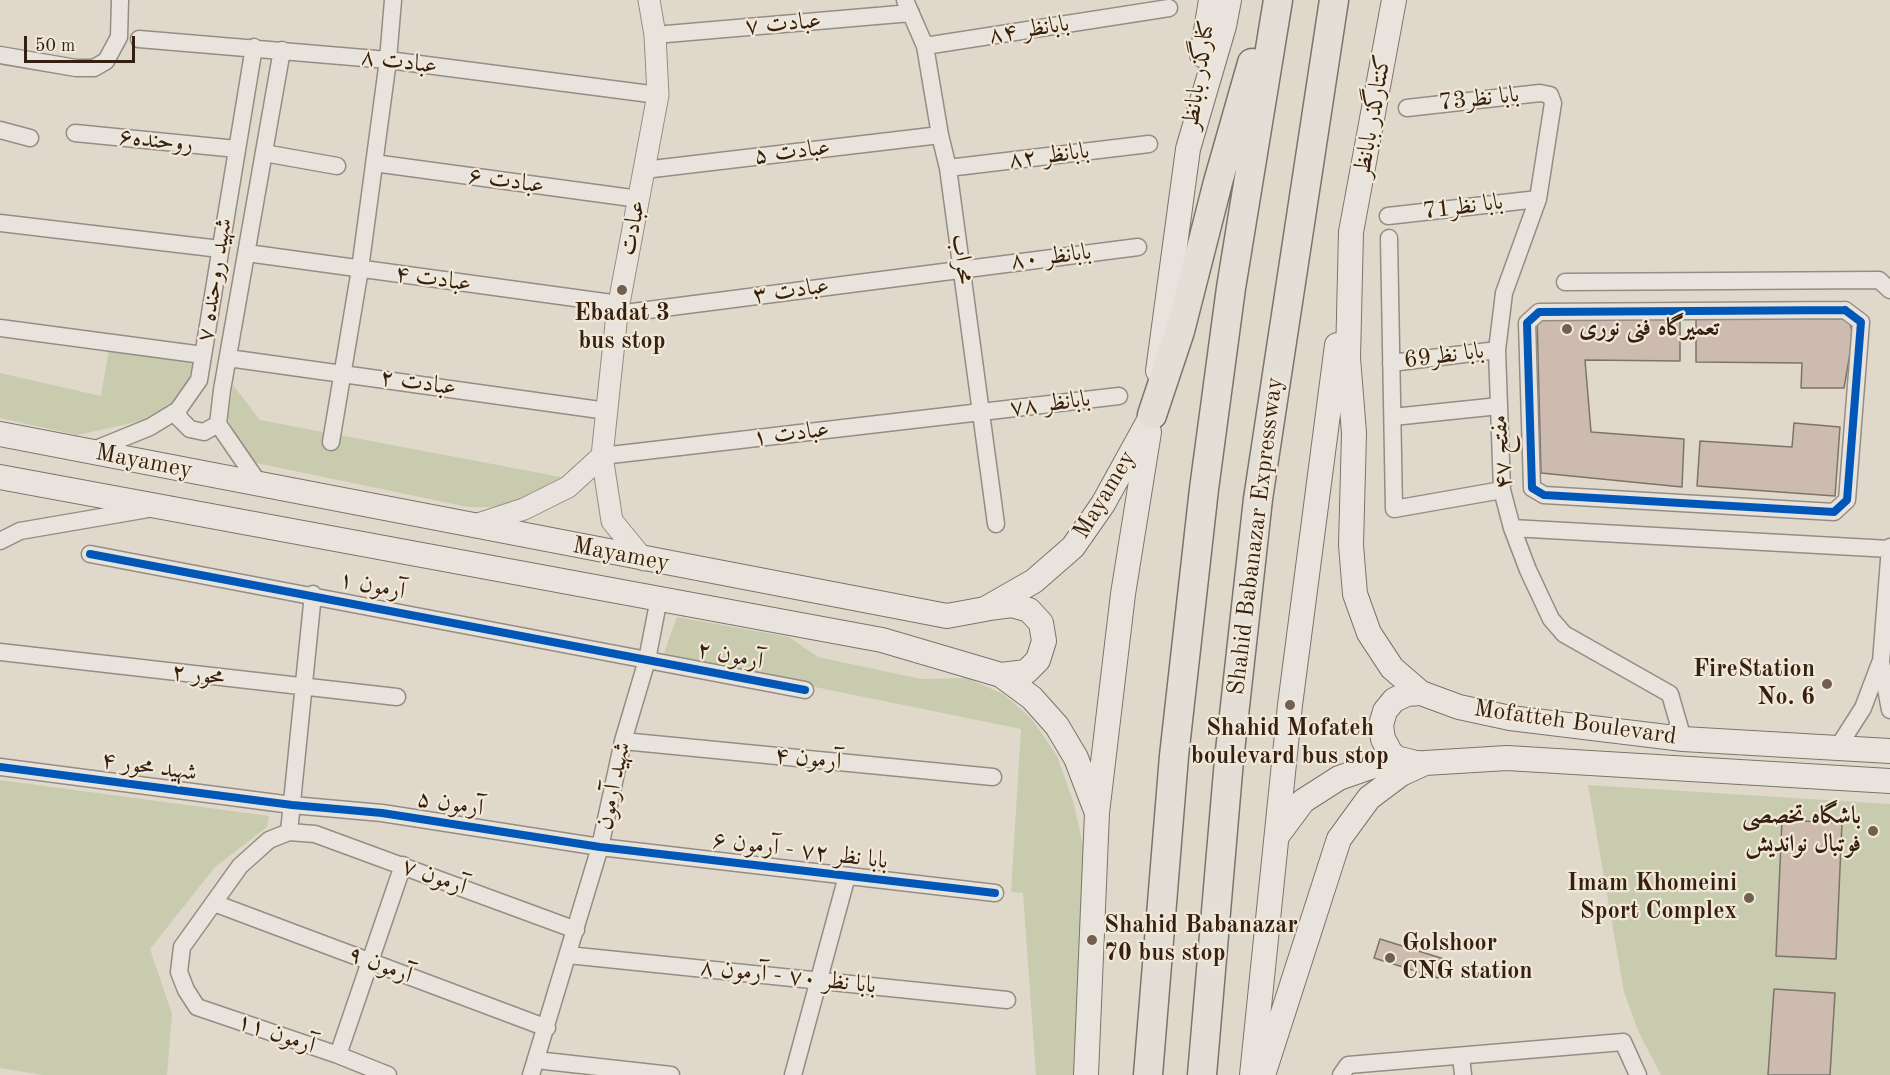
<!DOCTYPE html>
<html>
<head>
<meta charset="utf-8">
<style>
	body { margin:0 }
	#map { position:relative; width:1890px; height:1075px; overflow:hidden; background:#e0d9cb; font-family:"Old Standard TT",serif }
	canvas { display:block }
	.scale { position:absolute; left:24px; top:36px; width:111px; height:27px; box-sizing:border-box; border:3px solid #351f11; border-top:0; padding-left:8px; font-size:18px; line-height:21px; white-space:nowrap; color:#351f11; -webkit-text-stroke:4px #f1e8d7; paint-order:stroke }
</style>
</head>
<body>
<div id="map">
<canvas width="1890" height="1075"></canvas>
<div class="scale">50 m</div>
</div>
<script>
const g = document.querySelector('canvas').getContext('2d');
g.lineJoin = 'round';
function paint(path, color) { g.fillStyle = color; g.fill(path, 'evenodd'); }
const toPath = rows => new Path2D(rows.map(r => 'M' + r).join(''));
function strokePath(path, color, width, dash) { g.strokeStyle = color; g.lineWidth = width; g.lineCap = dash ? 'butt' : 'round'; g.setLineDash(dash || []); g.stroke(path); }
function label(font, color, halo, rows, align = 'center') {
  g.font = font + ' "Old Standard TT",Amiri,serif'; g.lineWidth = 4.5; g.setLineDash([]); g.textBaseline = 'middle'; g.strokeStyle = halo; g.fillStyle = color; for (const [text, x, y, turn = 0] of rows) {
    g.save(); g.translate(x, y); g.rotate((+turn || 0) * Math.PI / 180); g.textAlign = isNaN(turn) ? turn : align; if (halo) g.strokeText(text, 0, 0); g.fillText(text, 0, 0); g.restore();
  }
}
paint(toPath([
	[109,349,194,360,188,382,171,404,146,420,77,435,0,418,0,373,101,396],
	[233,385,260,420,561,477,524,501,492,507,468,507,256,463,237,443,228,419],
	[677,617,789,637,818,657,921,679,967,678,1003,694,1031,718,1057,756,1073,801,1083,845,1078,1048,1074,1075,1036,1075,1023,893,1011,892,1021,729,663,656],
	[0,780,269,816,267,827,215,867,150,949,172,1014,167,1075,42,1075,0,1068],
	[1588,785,1890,804,1890,1075,1661,1075,1639,1033,1624,992]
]), '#c8cbad');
const building = toPath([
	[1537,315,1680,317,1680,361,1585,360,1591,432,1684,439,1682,487,1541,473,1537,315],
	[1696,317,1849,319,1853,336,1844,388,1801,388,1802,363,1696,362,1696,317],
	[1794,423,1840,427,1835,496,1697,486,1700,441,1792,447,1794,423],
	[1782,820,1842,823,1836,959,1776,956,1782,820],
	[1380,939,1444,959,1438,978,1374,958,1380,939],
	[1774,989,1835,993,1830,1075,1768,1075,1774,989]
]);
paint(building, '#ccbbae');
strokePath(building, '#7b746b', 1.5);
const minor = toPath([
	[905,0,925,46,940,135,948,168,996,524],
	[655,35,911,13],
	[139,39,388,60,658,95],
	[925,46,1169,8],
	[0,55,76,68,94,68,106,61,119,37,120,0],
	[1407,108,1540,93,1550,95,1553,103,1538,199,1504,293,1497,350,1502,490,1512,528,1528,570,1551,619,1564,634,1670,694,1683,739],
	[0,130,30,138],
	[75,133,237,149],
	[264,153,337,166],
	[374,163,639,199],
	[948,168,1149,144],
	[644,170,940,135],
	[1388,216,1538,199],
	[0,223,220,249],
	[1389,238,1394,509,1502,490],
	[247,253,619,304],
	[1565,282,1879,280,1890,290],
	[1845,310,1861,322,1847,500,1834,512,1544,495,1532,488,1527,323,1539,312,1845,310],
	[617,314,1138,247],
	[0,328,203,355],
	[228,358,607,411],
	[1391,363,1497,350],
	[178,410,179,418,190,429,204,432,218,424],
	[1393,417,1499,406],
	[331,442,360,269,388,60,393,0],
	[91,451,150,427,178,410,199,380,254,47],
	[602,456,1119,396],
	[260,485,218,424,222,390,282,50],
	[1512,528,1890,549],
	[0,541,20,531,148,509],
	[1890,547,1881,662,1890,710],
	[90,554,805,690],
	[0,652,397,697],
	[623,741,993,777],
	[1838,747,1863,708,1880,663],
	[0,767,292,805,382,813,600,847,995,893],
	[289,832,313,594],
	[214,903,547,1028],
	[568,955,1007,1000],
	[338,1055,403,865],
	[1461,1056,1463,1075],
	[536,1060,671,1075],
	[388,1075,338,1055,197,1007,186,990,179,972,182,947,240,866,269,840,289,832,315,834,576,930],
	[531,1075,600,847,623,741,647,660,659,598],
	[793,1075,847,876],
	[1341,1075,1348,1065,1623,1042,1638,1075]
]);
const tertiary = toPath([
	[472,526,524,509,568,487,602,456],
	[644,560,612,521,602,456,617,314,658,95,655,35,649,0]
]);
const secondary = toPath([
	[1394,0,1351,232,1348,358,1354,433,1351,545,1355,594,1369,633,1392,668,1421,693,1459,707,1510,718,1683,739,1890,751],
	[1202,55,1211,0],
	[1158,371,1188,149,1224,26,1229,0],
	[0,434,947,616,985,609,1034,581,1073,547,1103,504,1152,415],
	[0,477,882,640,1001,675,1032,698,1057,726,1076,758,1097,813],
	[989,608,1012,605,1029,610,1041,623,1044,641,1038,660,1026,672,1001,675],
	[1412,762,1396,758,1390,752,1383,739,1381,725,1385,711,1394,700,1407,694,1421,693],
	[1277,836,1303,801,1339,778,1382,763,1419,763],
	[1086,1075,1097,813,1123,594,1149,432],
	[1252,1075,1290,705,1337,345],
	[1263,1075,1339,839,1369,798,1401,774,1425,763,1507,758,1890,781]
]);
const trunk = toPath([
	[1152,415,1180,331,1218,182,1252,63],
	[1148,1075,1174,756,1204,489,1231,288,1278,0],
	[1202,1075,1229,760,1258,499,1334,0]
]);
strokePath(minor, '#948d84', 19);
strokePath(tertiary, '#948d84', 23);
strokePath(secondary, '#7b746b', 26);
strokePath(trunk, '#7b746b', 31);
strokePath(minor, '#e8e3dc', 16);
strokePath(tertiary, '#e8e3dc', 21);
strokePath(secondary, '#e8e3dc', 24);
strokePath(trunk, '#e3dfd7', 28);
strokePath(toPath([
	[1845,310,1861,322,1847,500,1834,512,1544,495,1532,488,1527,323,1539,312,1845,310],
	[90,554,805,690],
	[0,767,292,805,382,813,600,847,995,893]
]), '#0057b8', 8);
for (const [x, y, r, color] of [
	[622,290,6,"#716052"],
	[1567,329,6,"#716052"],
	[1827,684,6,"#716052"],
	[1290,705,6,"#716052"],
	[1873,831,6,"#716052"],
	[1749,898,6,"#716052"],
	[1092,940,6,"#716052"],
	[1390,958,6,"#716052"]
]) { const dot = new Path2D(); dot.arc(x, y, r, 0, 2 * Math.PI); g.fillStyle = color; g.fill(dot); strokePath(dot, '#f1e8d7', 2); }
label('24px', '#351f11', '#f1e8d7', [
	["عبادت ۷",783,24,-5],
	["بابانظر ۸۴",1029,30,-9],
	["عبادت ۸",399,62,7],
	["کنارگذر بابانظر",1199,75,-81],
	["بابا نظر73",1479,99,-6],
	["کنتارگذر بابانظر",1373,116,-80],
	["روحنده۶",156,141,6],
	["عبادت ۵",792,152,-7],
	["بابانظر ۸۲",1049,156,-7],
	["عبادت ۶",506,181,8],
	["بابا نظر71",1463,207,-7],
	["عبادت",633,228,-79],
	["بابانظر ۸۰",1051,257,-7],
	["محراب",962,259,82],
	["عبادت ۴",433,279,8],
	["شهید روحنده ۷",215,280,-81],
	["عبادت ۳",791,291,-8],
	["بابا نظر69",1444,356,-7],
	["عبادت ۲",418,383,8],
	["بابانظر ۷۸",1050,404,-7],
	["عبادت ۱",791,434,-7],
	["مفتح ۴۷",1502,452,-94],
	["Mayamey",144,462,11],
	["Mayamey",1105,495,-59],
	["Shahid Babanazar Expressway",1256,536,-83],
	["Mayamey",621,555,11],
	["آرمون ۱",372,586,11],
	["آرمون ۲",730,656,11],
	["محور ۲",198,675,6],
	["Mofatteh Boulevard",1575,723,8],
	["آرمون ۴",808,759,6],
	["شهید محور ۴",149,767,8],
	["شهید آرمون",614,786,-78],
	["آرمون ۵",450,804,9],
	["بابا نظر ۷۲ - آرمون ۶",800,851,7],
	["آرمون ۷",434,877,20],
	["آرمون ۹",380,965,21],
	["بابا نظر ۷۰ - آرمون ۸",788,977,6],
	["آرمون ۱۱",276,1034,19]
]);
label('bold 24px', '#351f11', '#f1e8d7', [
	["Ebadat 3",622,314,"center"],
	["bus stop",622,342,"center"],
	["تعمیرگاه فنی نوری",1579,329],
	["FireStation",1815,670,"right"],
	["No. 6",1815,698,"right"],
	["Shahid Mofateh",1290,729,"center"],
	["boulevard bus stop",1290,757,"center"],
	["باشگاه تخصصی",1861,817,"right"],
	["فوتبال نواندیش",1861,845,"right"],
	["Imam Khomeini",1737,884,"right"],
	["Sport Complex",1737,912,"right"],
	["Shahid Babanazar",1104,926],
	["70 bus stop",1104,954],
	["Golshoor",1402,944],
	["CNG station",1402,972]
], 'left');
</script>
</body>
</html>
